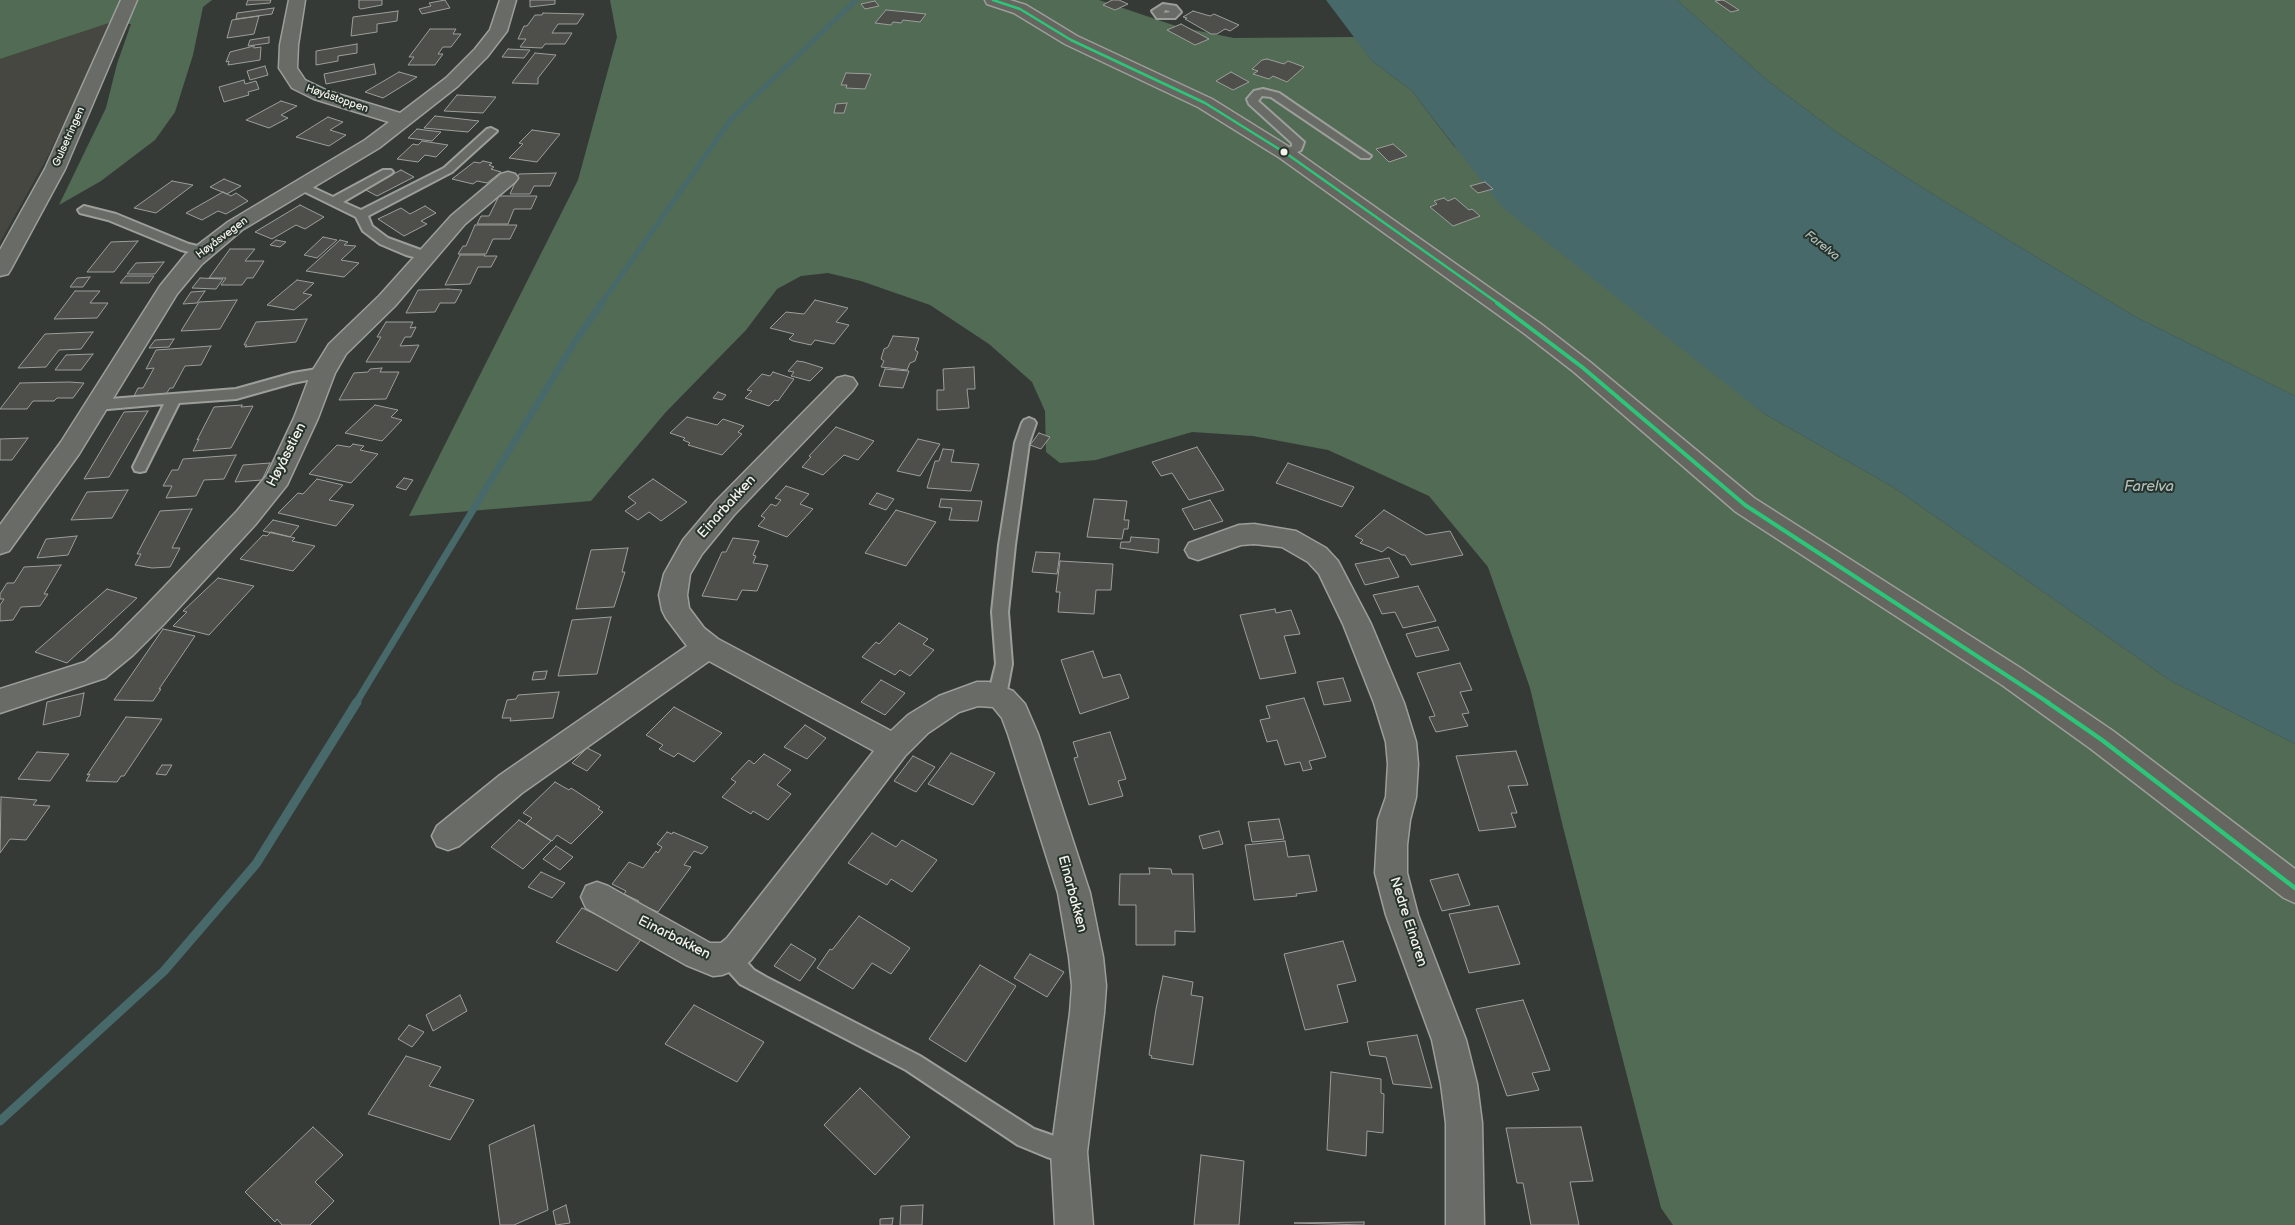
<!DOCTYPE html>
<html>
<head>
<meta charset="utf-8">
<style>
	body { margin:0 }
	canvas { display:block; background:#353a36 }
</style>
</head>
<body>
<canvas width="2295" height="1225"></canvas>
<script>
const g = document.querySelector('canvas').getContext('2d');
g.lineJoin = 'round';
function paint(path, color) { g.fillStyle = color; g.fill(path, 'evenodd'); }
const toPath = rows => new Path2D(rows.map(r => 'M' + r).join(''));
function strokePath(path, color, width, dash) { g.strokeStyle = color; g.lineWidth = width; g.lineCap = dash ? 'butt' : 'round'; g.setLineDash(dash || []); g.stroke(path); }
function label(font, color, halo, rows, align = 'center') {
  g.font = font + ' "Balsamiq Sans",sans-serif'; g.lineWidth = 4; g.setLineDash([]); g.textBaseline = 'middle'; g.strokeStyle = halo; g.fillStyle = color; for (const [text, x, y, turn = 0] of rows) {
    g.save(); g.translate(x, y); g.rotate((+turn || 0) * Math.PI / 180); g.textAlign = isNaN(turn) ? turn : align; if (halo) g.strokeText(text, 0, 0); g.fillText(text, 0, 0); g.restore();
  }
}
paint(toPath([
	[109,23,83,86,46,160,0,242,0,59]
]), '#454740');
paint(toPath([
	[0,0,212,0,203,7,193,55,175,112,155,140,101,181,59,205,106,108,117,64,131,24,109,23,0,59],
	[610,0,1099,0,1179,27,1234,38,1355,37,1372,61,1411,90,1454,146,1763,413,1893,487,2171,681,2295,744,2295,1225,1673,1225,1661,1208,1563,827,1530,688,1488,567,1429,496,1328,450,1253,436,1192,432,1096,460,1060,463,1046,452,1045,411,1032,382,989,344,930,305,861,281,828,273,801,276,777,289,746,330,665,413,591,501,409,516,578,180,617,37],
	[1677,0,2295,0,2295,396,2134,316,1926,190,1839,134,1768,81]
]), '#526b54');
paint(toPath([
	[1326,0,1677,0,1768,81,1839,134,1926,190,2134,316,2295,396,2295,744,2171,681,1893,487,1763,413,1502,207,1411,90,1372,61]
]), '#48696a');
strokePath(toPath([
	[601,304,732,118,856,0]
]), '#48696a', 5);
strokePath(toPath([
	[356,703,576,340,602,303]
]), '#48696a', 7);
strokePath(toPath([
	[0,1121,164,971,256,864,357,702]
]), '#48696a', 9);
const building = toPath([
	[248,0,271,0,270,3,246,5,248,0],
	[359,0,382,0,382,5,361,9,359,8,359,0],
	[445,0,450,8,422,14,419,9,431,6,429,3,445,0],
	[530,0,555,0,555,4,530,7,530,0],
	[1112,0,1119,0,1128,4,1115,10,1103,5,1112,0],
	[1722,0,1725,1,1739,10,1731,12,1715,1,1722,0],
	[875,1,879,6,865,9,861,4,875,1],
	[274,8,272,14,236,19,237,13,274,8],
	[886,10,907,12,926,14,920,22,903,20,901,23,893,22,891,25,875,23,886,10],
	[398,11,397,21,377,24,377,32,351,36,353,17,398,11],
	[1193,11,1210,16,1214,14,1239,25,1230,31,1225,29,1217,34,1211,34,1185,19,1187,18,1183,17,1193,11],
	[543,13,584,14,577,24,558,24,552,33,572,33,565,44,545,44,542,48,520,47,526,39,518,39,524,26,527,26,535,15,542,15,543,13],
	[259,16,254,34,227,38,232,20,259,16],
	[1181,24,1209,39,1195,45,1167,30,1181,24],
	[430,29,456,29,453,34,461,34,451,47,443,47,438,54,443,54,435,65,408,65,414,57,409,57,430,29],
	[269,37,269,43,248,46,250,40,269,37],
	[357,44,357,53,338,56,338,61,316,65,316,51,357,44],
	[254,46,254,48,261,47,260,60,228,65,229,61,226,62,230,52,254,46],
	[508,49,530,50,524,58,502,57,508,49],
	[535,53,556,55,538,78,538,84,512,83,535,53],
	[1267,59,1284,64,1288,61,1304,67,1287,82,1273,76,1269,79,1253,74,1258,71,1252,69,1262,60,1267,59],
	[374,64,376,74,326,84,324,74,374,64],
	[265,66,268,75,250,80,247,71,265,66],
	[399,72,417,77,383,98,365,92,399,72],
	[1231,72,1249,82,1233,90,1216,81,1231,72],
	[846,73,871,74,865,89,846,88,847,85,841,85,846,73],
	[244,80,245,84,256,81,259,89,248,92,249,95,224,102,219,87,244,80],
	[457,95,496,97,483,113,444,111,457,95],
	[281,101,297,106,281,115,288,118,269,128,246,120,281,101],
	[847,103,844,113,834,113,836,104,847,103],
	[435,116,479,121,468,132,424,128,435,116],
	[328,117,343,122,330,130,346,135,329,146,296,137,328,117],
	[417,129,441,132,432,141,408,138,417,129],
	[532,130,560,134,537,162,509,158,523,144,519,143,532,130],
	[422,141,448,145,436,157,425,155,418,162,397,159,413,144,418,145,422,141],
	[1393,144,1407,156,1389,162,1376,149,1393,144],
	[483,161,492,163,489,165,494,167,491,169,501,172,487,183,477,181,473,184,452,179,474,162,480,163,483,161],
	[401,170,414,177,377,196,364,189,401,170],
	[556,173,550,186,534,186,530,194,510,194,519,174,556,173],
	[224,179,241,186,227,194,210,187,224,179],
	[172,181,193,185,156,213,134,208,172,181],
	[1485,182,1493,189,1478,193,1470,186,1485,182],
	[223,192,231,196,236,193,248,201,226,214,218,211,202,220,186,213,223,192],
	[499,196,537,196,531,209,514,209,508,224,477,224,481,216,489,216,499,196],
	[1444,198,1448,201,1455,198,1469,210,1472,209,1480,216,1453,226,1430,207,1437,204,1434,201,1444,198],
	[300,205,324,217,305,229,296,225,272,239,255,232,300,205],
	[425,206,436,213,421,221,427,224,404,236,378,219,401,208,410,214,425,206],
	[475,225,517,225,510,239,493,239,486,254,458,254,463,246,466,246,475,225],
	[323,237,337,240,317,258,304,255,323,237],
	[276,240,286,242,280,247,270,245,276,240],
	[340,240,348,242,344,245,356,246,341,260,359,263,344,277,306,271,340,240],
	[138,241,114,272,87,272,111,242,138,241],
	[230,249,255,249,245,261,264,261,253,278,247,278,242,285,221,285,226,278,209,278,230,249],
	[460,255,485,255,484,256,497,256,491,267,478,267,470,284,445,285,460,255],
	[164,262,155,274,127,274,136,263,164,262],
	[126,276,154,276,149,283,120,283,126,276],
	[90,277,83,287,70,287,77,278,90,277],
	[200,278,223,279,216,289,192,288,200,278],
	[297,280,314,283,303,293,312,295,294,310,267,305,297,280],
	[448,289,462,290,455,303,440,303,435,312,406,313,418,290,448,289],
	[75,291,100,291,90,303,108,303,97,318,54,319,75,291],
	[205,291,197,303,183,304,191,292,205,291],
	[237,300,220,329,181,331,199,302,237,300],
	[815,300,848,308,836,322,849,325,834,344,815,340,811,345,793,341,789,339,794,334,770,328,786,312,804,314,815,300],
	[307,319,296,342,245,347,247,345,244,345,256,322,307,319],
	[386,322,413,322,410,328,416,327,411,337,405,337,400,346,419,345,410,362,366,362,381,337,377,337,386,322],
	[93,332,81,349,59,350,46,367,18,368,45,334,93,332],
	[893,336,919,338,915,350,918,352,915,361,910,363,907,370,881,367,884,361,881,359,884,349,888,347,893,336],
	[174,339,169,347,149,348,155,340,174,339],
	[211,346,201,365,185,366,173,388,170,388,166,394,134,396,138,388,143,388,154,368,146,369,156,350,211,346],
	[93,354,81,370,55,370,66,355,93,354],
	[797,361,804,362,823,368,810,381,791,376,794,372,788,371,797,361],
	[974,367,975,389,967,389,969,408,937,410,937,390,944,390,943,369,974,367],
	[382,368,380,372,399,372,386,399,339,400,354,373,368,372,370,369,382,368],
	[885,369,909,371,903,388,879,386,885,369],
	[773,372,794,379,778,401,775,400,769,406,745,398,752,391,747,390,762,374,770,376,773,372],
	[20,383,69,382,84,383,73,398,57,398,54,401,33,401,27,409,0,409,20,383],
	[718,392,726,395,722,400,713,398,718,392],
	[242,405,241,407,253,406,231,448,193,451,199,439,197,440,214,407,242,405],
	[375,405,398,410,391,417,402,420,382,441,345,433,375,405],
	[148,411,109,477,84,479,124,412,148,411],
	[687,417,717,425,723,419,744,426,738,432,742,434,722,455,688,445,690,443,683,440,685,438,670,433,687,417],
	[836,427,874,441,858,460,844,455,823,475,802,467,811,457,809,456,836,427],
	[1039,433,1050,437,1041,449,1030,445,1039,433],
	[28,438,12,460,0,460,0,439,28,438],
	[918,439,940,444,920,476,897,471,918,439],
	[353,444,364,446,360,450,378,454,351,483,309,474,337,445,350,447,353,444],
	[1197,447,1224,490,1189,500,1172,473,1161,476,1152,462,1197,447],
	[943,449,954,450,951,462,979,464,971,491,927,488,935,461,939,461,943,449],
	[236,455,224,479,204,480,196,496,166,498,172,486,163,486,172,470,178,470,183,459,236,455],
	[270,463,262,480,235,482,243,465,270,463],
	[1288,463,1354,487,1342,507,1276,483,1288,463],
	[404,478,413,480,406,490,396,487,404,478],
	[317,479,343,485,329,500,354,505,336,526,278,513,298,493,303,494,317,479],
	[653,479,687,502,661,521,649,512,638,520,625,511,636,503,628,497,653,479],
	[786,486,809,494,800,504,813,509,787,537,758,526,765,518,761,516,771,504,776,506,781,500,775,498,786,486],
	[128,490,112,518,71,520,87,492,128,490],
	[877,493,894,499,886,510,869,504,877,493],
	[941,499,982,501,978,521,949,520,952,508,939,507,941,499],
	[1094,499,1127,501,1124,520,1129,520,1128,529,1124,529,1122,539,1087,537,1094,499],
	[1210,500,1223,521,1194,530,1182,509,1210,500],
	[192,509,172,548,180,548,170,567,152,568,135,565,141,554,137,554,160,511,192,509],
	[896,510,936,522,906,566,865,553,896,510],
	[1384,510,1426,535,1450,531,1463,555,1411,565,1405,555,1402,555,1388,547,1382,552,1360,543,1363,540,1355,536,1384,510],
	[273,520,299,526,290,537,263,531,273,520],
	[271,532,295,538,292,541,315,546,293,571,240,559,263,535,267,536,271,532],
	[77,536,68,555,37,558,46,539,77,536],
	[1131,537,1159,539,1158,553,1120,548,1121,542,1130,542,1131,537],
	[733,538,759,541,753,555,756,556,753,563,768,565,757,591,742,590,737,600,702,596,722,552,726,552,733,538],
	[628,548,622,572,625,572,614,607,576,609,591,550,628,548],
	[1036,552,1060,553,1057,574,1032,572,1036,552],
	[1389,558,1399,577,1365,585,1355,564,1389,558],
	[1060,561,1113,564,1111,590,1096,590,1094,614,1058,612,1060,592,1056,592,1060,561],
	[61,565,44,594,48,594,40,606,21,607,13,620,0,621,0,605,4,599,0,599,0,594,7,583,14,583,24,567,61,565],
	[218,578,254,586,209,635,173,626,187,612,183,611,218,578],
	[1418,586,1436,621,1403,628,1395,612,1382,614,1373,595,1418,586],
	[107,589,137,598,67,663,35,652,107,589],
	[1275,609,1276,613,1291,610,1300,634,1284,636,1296,673,1260,679,1240,615,1275,609],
	[611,617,597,674,558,676,572,620,611,617],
	[899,623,928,639,923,644,934,650,910,676,900,670,895,675,862,657,876,642,879,644,899,623],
	[1438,627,1449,650,1416,657,1406,634,1438,627],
	[163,629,195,636,159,689,161,689,153,701,114,700,163,629],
	[1093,651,1103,678,1120,674,1129,698,1080,714,1061,660,1093,651],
	[1460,663,1472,690,1460,692,1469,713,1462,714,1468,726,1436,732,1429,717,1435,716,1417,673,1460,663],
	[547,671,545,679,532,680,534,672,547,671],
	[1343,678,1351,701,1324,705,1317,682,1343,678],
	[881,680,905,693,885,715,861,702,881,680],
	[559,692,553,718,510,721,511,718,502,718,507,700,516,699,518,695,559,692],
	[84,693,80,716,43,725,47,702,84,693],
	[1304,698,1326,757,1309,761,1312,769,1303,771,1300,762,1285,765,1277,740,1267,742,1260,720,1270,718,1266,706,1304,698],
	[674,707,722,733,694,762,678,753,674,757,659,749,663,745,646,735,674,707],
	[126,717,162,719,124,776,121,776,117,782,86,781,90,774,87,775,126,717],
	[805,725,826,738,807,759,784,747,805,725],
	[1110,732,1126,779,1118,781,1123,796,1089,805,1074,758,1078,757,1073,742,1110,732],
	[587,748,601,755,587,771,572,763,587,748],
	[1516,751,1528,785,1508,786,1517,813,1511,813,1516,827,1479,831,1456,756,1516,751],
	[37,752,69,754,50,781,18,779,37,752],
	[951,753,995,773,973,805,928,784,951,753],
	[764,754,791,770,777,785,791,794,768,820,753,811,751,814,722,797,736,782,731,779,749,760,754,764,764,754],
	[913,756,935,767,916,792,894,781,913,756],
	[162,765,172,765,166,775,156,774,162,765],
	[555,782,569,790,571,788,600,807,598,809,603,812,571,844,557,835,552,841,526,824,532,818,523,813,555,782],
	[1,797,37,800,33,805,50,806,26,840,10,839,0,853,1,797],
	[1279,819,1284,839,1252,842,1248,822,1279,819],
	[519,820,551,841,523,869,491,847,519,820],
	[1219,831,1223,844,1203,849,1199,836,1219,831],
	[667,832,672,834,673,832,708,847,702,854,694,851,684,865,691,867,658,912,637,903,639,901,624,894,626,891,612,884,629,862,643,868,656,851,658,853,662,847,657,844,667,832],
	[872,833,896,847,902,840,937,860,912,892,891,879,887,885,848,863,872,833],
	[1285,841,1288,857,1309,855,1317,891,1296,894,1297,896,1254,900,1245,845,1285,841],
	[556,846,573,857,560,870,543,859,556,846],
	[1149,868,1171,869,1172,874,1193,874,1195,932,1175,931,1175,945,1136,945,1136,905,1119,905,1120,874,1150,874,1149,868],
	[541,872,565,883,552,898,528,887,541,872],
	[1458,874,1470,905,1442,911,1430,880,1458,874],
	[1498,906,1520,964,1469,973,1449,914,1498,906],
	[582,908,643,937,617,971,556,942,582,908],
	[859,916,910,948,891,974,872,963,853,989,817,968,830,949,832,950,859,916],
	[1343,941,1356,981,1337,985,1348,1022,1305,1030,1284,954,1343,941],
	[791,944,816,959,800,981,774,966,791,944],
	[1030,954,1064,972,1047,997,1014,978,1030,954],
	[980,965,1016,986,966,1062,929,1039,980,965],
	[1163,976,1193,982,1191,995,1203,997,1193,1065,1151,1058,1152,1056,1149,1055,1156,1009,1163,976],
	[460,995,467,1011,433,1031,426,1015,460,995],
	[1523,1000,1550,1070,1532,1073,1539,1090,1507,1096,1476,1009,1523,1000],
	[694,1005,764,1042,737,1082,665,1044,694,1005],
	[409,1025,424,1032,412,1047,398,1039,409,1025],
	[1417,1035,1432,1088,1393,1084,1386,1057,1370,1055,1367,1042,1417,1035],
	[406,1056,441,1067,429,1086,474,1100,450,1140,368,1114,406,1056],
	[1331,1072,1381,1079,1381,1093,1384,1094,1383,1133,1367,1131,1366,1156,1327,1150,1331,1072],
	[860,1088,910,1137,875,1175,824,1125,860,1088],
	[534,1125,548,1210,514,1225,500,1225,489,1145,534,1125],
	[313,1127,343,1155,315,1182,334,1201,310,1225,282,1225,277,1219,275,1222,245,1192,313,1127],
	[1581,1127,1593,1181,1570,1182,1579,1225,1531,1225,1523,1183,1517,1183,1506,1128,1581,1127],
	[1201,1155,1244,1161,1239,1225,1194,1225,1201,1155],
	[566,1205,570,1223,556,1225,553,1211,566,1205],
	[923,1205,922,1225,900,1225,901,1206,923,1205],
	[893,1218,892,1225,880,1225,880,1219,893,1218],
	[1364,1222,1364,1225,1294,1223,1364,1222]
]);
paint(building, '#4e4e4a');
strokePath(building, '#9c9e9a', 1);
const service = toPath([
	[1163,4,1176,6,1181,12,1175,18,1157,18,1152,11,1163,4],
	[1165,10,1169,11,1170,12,1164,13,1165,10],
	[1263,89,1279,93,1371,156,1369,158,1361,158,1271,97,1262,96,1258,101,1304,142,1301,150,1291,156,1283,156,1281,154,1292,146,1292,143,1249,104,1247,99,1254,91,1263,89],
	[491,128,497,131,495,133,452,172,368,216,372,226,388,238,429,253,431,256,429,259,425,260,406,255,380,244,363,231,356,217,295,187,301,183,305,184,333,197,383,170,391,170,393,172,391,174,343,202,361,210,444,168,487,129,491,128],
	[84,206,116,214,189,244,206,248,208,251,202,255,181,250,108,220,80,213,78,210,84,206],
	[323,368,330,373,328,376,293,383,236,399,179,403,145,471,140,472,135,471,133,467,164,404,97,410,92,408,90,405,92,402,97,400,236,389,293,373,323,368],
	[1029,418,1034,420,1036,423,1029,443,1015,545,1008,612,1012,664,1006,696,1003,701,997,703,991,701,988,696,996,664,992,612,999,545,1015,443,1022,423,1024,420,1029,418],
	[732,946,739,948,744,959,754,970,766,977,920,1056,1034,1129,1077,1144,1080,1152,1077,1160,1069,1163,1047,1157,1018,1145,906,1070,740,984,730,973,722,955,725,948,732,946]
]);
const minor = toPath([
	[289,0,305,0,298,45,297,68,305,80,328,91,400,113,446,78,475,49,490,30,500,0,516,0,507,31,487,57,458,86,379,148,242,230,202,264,177,294,79,454,9,551,0,554,0,525,61,442,160,286,186,254,228,222,365,140,389,122,314,99,292,88,279,68,280,45,289,0],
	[508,172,515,174,518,178,515,182,465,224,395,306,346,354,335,373,318,418,287,485,255,525,164,624,133,655,105,678,0,713,0,689,85,662,113,639,144,608,237,511,267,475,294,418,311,373,329,344,379,296,451,216,501,174,508,172],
	[845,376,853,378,857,384,853,390,734,515,702,554,690,574,687,595,689,608,704,628,718,639,891,731,908,715,939,696,977,682,989,682,1013,691,1025,704,1038,734,1090,893,1103,957,1106,986,1104,1013,1087,1152,1093,1225,1055,1225,1051,1152,1070,1013,1072,986,1069,957,1058,893,1008,734,1002,718,993,707,978,706,959,712,928,733,905,756,751,960,744,966,722,975,713,976,686,965,586,908,581,897,586,886,597,882,608,886,710,943,721,943,727,938,874,751,709,661,522,793,459,846,448,850,437,846,432,836,437,826,500,775,687,646,666,618,662,610,659,595,664,574,683,540,716,501,837,378,845,376],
	[1254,524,1296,531,1326,548,1338,561,1371,624,1404,703,1416,742,1418,764,1416,797,1410,820,1407,845,1407,873,1418,915,1466,1040,1477,1084,1482,1123,1484,1225,1446,1225,1446,1123,1441,1084,1432,1040,1386,915,1375,873,1378,820,1386,797,1388,764,1386,742,1374,703,1343,624,1319,574,1308,562,1282,547,1254,544,1241,545,1198,560,1189,557,1185,550,1189,543,1239,525,1254,524]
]);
const tertiary = toPath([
	[121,0,137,0,65,169,11,269,8,274,0,276,0,250,45,169,121,0]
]);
const primary = toPath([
	[985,0,1010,0,1026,5,1077,36,1212,99,1294,150,1541,324,1590,362,1754,498,2022,669,2113,731,2295,869,2295,903,2284,898,2091,749,2002,685,1736,512,1574,372,1525,334,1280,158,1198,107,1065,44,1014,13,987,4,985,0]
]);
strokePath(service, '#9c9e9a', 4);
strokePath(minor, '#9c9e9a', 3);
strokePath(tertiary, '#9c9e9a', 3);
strokePath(primary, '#9c9e9a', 3);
paint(service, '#686b66');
paint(minor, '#686b66');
paint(tertiary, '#686b66');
paint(primary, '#656660');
strokePath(toPath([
	[993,0,1020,9,1071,40,1205,103,1287,154,1499,304]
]), '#2dc577', 2.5);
strokePath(toPath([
	[1497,303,1582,367,1745,505,2049,703]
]), '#2dc577', 4);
strokePath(toPath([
	[2047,702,2102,740,2295,888]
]), '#2dc577', 4.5);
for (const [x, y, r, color] of [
	[1284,152,4.5,"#f4f1e8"]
]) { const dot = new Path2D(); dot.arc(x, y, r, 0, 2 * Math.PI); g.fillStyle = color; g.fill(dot); strokePath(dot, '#26332d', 2); }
label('11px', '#f4f1e8', '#26332d', [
	["Høyåstoppen",337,99,19],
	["Gulsetringen",69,137,-66],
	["Høyåsvegen",222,238,-37]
]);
label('italic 12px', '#b0bdb8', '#26332d', [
	["Farelva",1822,246,38]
]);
label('14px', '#f4f1e8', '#26332d', [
	["Høyåsstien",287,455,-63],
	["Einarbakken",727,507,-48],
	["Einarbakken",1072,894,75],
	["Nedre Einaren",1408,922,72],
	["Einarbakken",674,938,27]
]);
label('italic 15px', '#b0bdb8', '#26332d', [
	["Farelva",2149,487]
]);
</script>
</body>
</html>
